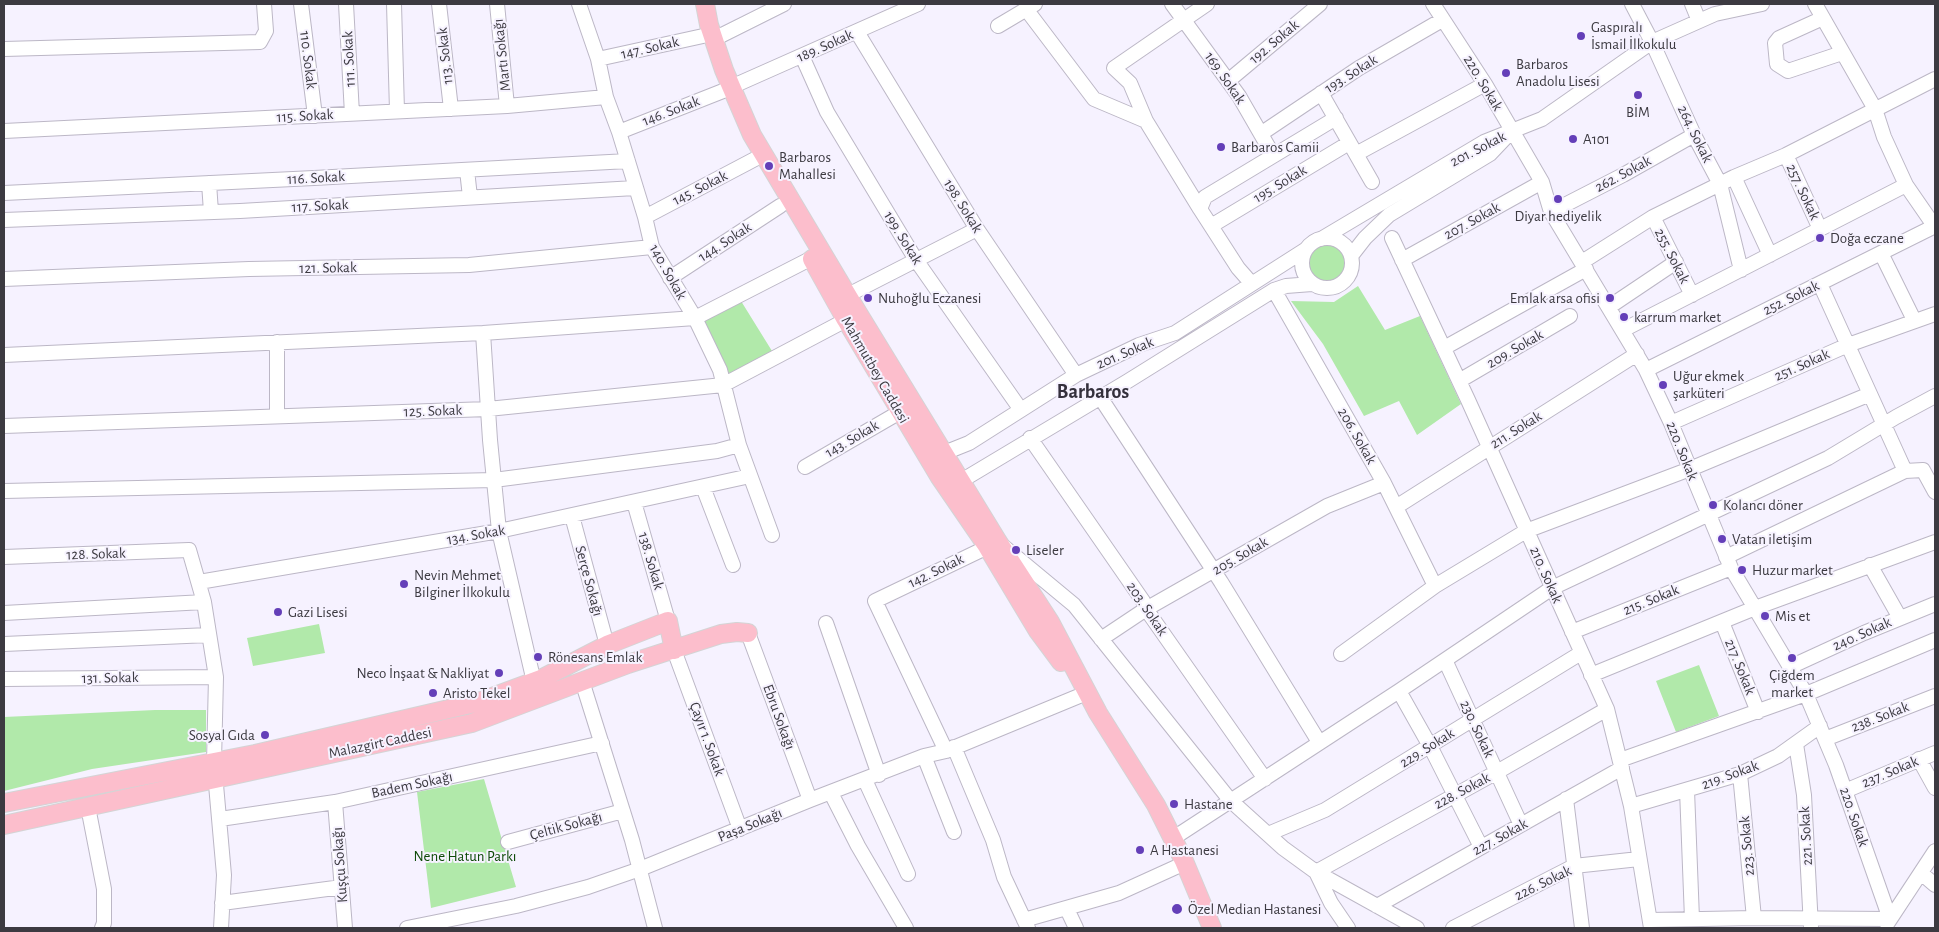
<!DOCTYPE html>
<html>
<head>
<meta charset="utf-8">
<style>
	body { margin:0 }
	#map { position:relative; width:1939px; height:932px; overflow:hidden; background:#f6f2ff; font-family:"Alegreya Sans",sans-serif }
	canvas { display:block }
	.frame { position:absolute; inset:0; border:5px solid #3c3a41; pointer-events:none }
</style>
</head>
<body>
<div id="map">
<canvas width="1939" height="932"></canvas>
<div class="frame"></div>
</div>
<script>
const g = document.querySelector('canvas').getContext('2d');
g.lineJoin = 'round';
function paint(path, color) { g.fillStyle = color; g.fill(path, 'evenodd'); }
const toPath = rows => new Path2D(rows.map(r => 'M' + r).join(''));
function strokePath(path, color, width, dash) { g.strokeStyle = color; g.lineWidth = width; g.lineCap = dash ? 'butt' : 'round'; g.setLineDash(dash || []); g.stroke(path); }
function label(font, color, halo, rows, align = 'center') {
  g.font = font + ' "Alegreya Sans",sans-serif'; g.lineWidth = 4; g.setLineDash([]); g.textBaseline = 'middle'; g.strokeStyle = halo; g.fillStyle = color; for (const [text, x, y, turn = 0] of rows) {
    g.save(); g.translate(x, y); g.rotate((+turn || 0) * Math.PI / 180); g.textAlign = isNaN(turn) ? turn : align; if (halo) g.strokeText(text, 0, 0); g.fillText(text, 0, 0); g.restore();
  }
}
paint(toPath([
	'1307 262a19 19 0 1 1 38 0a19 19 0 1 1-38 0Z',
	[1358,286,1385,330,1420,316,1461,404,1417,435,1399,401,1364,416,1323,344,1291,301,1334,302],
	[741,301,772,351,729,374,700,322],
	[319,624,325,653,253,666,247,638],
	[1699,665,1719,716,1676,732,1656,681],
	[155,710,206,710,206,752,92,769,4,791,4,717],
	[484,779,516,887,431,908,417,792]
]), '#b1e9aa');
const minor = toPath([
	[301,4,315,116],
	[346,4,352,114],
	[394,4,397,111],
	[439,4,451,109],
	[497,4,507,106],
	[579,4,598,59,606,97,619,132,645,217,652,247,695,318,720,370,739,445,772,535],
	[1172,4,1239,96,1273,155],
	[1433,4,1485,84,1542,182,1551,212,1646,370,1671,423,1731,568,1806,694,1836,765,1890,919,1754,918,1650,920],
	[1632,4,1652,42,1694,135,1720,184,1741,270],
	[1692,4,1699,21],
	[1815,4,1875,109,1884,137,1906,185,1935,227],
	[1026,9,1094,99,1146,121,1200,209],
	[1823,18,1779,38,1775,43,1777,64,1788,71,1842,53],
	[998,26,1035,4],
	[857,32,977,229,1076,375],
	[714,39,784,4],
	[4,49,260,42,266,31,264,4],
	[802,56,827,112,916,260,1021,410],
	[598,59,703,36],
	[1228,81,1320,4],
	[731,87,918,4],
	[1321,93,1372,182],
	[1146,121,1130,83,1114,68,1207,4],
	[4,131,507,106,606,97],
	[619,132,723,91],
	[1262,133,1359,68,1442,20],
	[1356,154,1485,84],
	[1786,155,1820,229],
	[467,170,470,197],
	[1734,177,1770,255],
	[209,183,211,212],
	[4,193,314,178,628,161],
	[1551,212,1623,175,1694,135],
	[645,217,755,159],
	[1653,217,1692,295],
	[4,220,240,211,635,188],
	[1211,226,1349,143],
	'1302 263a25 25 0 1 1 50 0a25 25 0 1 1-50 0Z',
	[1392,238,1468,400,1607,709,1631,806,1651,928],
	[1321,239,1484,142,1542,119,1652,42,1715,14,1762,4],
	[1881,253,1914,320],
	[1351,256,1365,238,1389,215,1490,154,1509,134],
	[1402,260,1542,182],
	[1582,262,1653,217,1734,177,1786,155,1935,79],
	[670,278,780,206],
	[4,279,249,269,469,265,652,247],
	[1252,284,1238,268,1200,209,1205,197,1336,118],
	[1820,284,1905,471],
	[1274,290,1384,483,1435,586],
	[848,295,977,229],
	[1609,307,1676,262],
	[1623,330,1906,185],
	[483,333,490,440,499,531,534,682],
	[277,342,277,416],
	[1444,348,1586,269],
	[4,355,483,333,695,318,812,258],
	[1646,370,1935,226],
	[1459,381,1570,316],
	[1100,397,1221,582,1319,742],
	[1671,423,1848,345,1935,314],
	[4,426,488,409,723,385,846,320],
	[1030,438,1143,601,1146,609,1265,779],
	[944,453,969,443,1076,375,1139,345,1175,333,1305,250],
	[805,467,900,412],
	[961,481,1128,381,1274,290,1286,286,1312,284],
	[703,487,733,565],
	[4,491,494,480,717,451,739,445],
	[634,502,668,621],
	[1396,507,1637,354],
	[572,516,607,645],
	[4,557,189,550,204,602,216,677,214,762,224,875,221,928],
	[1726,557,1905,471,1923,470,1935,492],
	[1870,565,1900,618],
	[199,582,499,531,750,476],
	[4,613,204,602],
	[1722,622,1758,712],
	[826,623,879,775],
	[1572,632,1731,568],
	[748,633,810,800],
	[1101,639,1146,609,1327,506,1384,483],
	[4,644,209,635],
	[674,650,740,829],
	[1341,654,1435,586,1526,531,1690,469,1870,394],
	[1445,660,1521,825],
	[1790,667,1864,633,1935,604],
	[1591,675,1755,608,1935,542],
	[4,679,216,677],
	[582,681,632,840,655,928],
	[1399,691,1430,746,1481,847],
	[1825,739,1935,696],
	[1796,744,1804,795,1811,927],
	[954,747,993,840,1004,877,1028,928],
	[946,751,875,601,998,542,1074,605,1230,800,1283,848,1316,872,1417,928],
	[924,756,954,832],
	[1919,759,1935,788],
	[1620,760,1806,694,1935,640],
	[1740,774,1754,918],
	[865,780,908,874],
	[1687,790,1692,919],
	[1845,791,1935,753],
	[831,793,858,846,906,928],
	[1566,799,1582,928],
	[335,802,345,928],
	[1631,806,1740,774,1778,756,1820,726],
	[88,807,104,889,104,923,102,928],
	[220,819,335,802,602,743],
	[1268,834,1325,810,1581,653],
	[1172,839,1399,691,1552,588,1828,458,1896,417,1935,396],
	[508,842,623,811],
	[1316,872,1497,772,1607,709],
	[1316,872,1331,903,1348,928],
	[1921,873,1935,885],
	[222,903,342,887],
	[1377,906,1622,768],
	[1067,909,1076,928],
	[1024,920,1119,893,1185,863],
	[1887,924,1935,851],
	[407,928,516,906,588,887,640,869,810,800,924,756,946,751,1084,694],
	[1453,928,1574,866,1639,859]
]);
const major = toPath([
	[705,4,709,25,724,70,752,135,858,313,998,542,1050,622,1098,713,1156,805,1184,861,1212,928],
	[812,259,846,320,939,476,987,546,1038,631,1061,662],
	[4,803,255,754,479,702,541,679,607,645,668,621,674,650],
	[4,825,472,723,628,664,721,634,737,632,748,633]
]);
strokePath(minor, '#bcb7c6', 16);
strokePath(major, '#d4d4d5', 20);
strokePath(minor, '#fff', 14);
strokePath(major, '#fcbecc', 18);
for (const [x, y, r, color] of [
	[1581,36,5,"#643fb8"],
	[1506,73,5,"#643fb8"],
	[1638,95,5,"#643fb8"],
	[1573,139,5,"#643fb8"],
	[1221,147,5,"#643fb8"],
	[769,166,5,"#643fb8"],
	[1558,199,5,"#643fb8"],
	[1820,238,5,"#643fb8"],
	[868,298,5,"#643fb8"],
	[1610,298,5,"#643fb8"],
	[1624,317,5,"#643fb8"],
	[1663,385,5,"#643fb8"],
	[1713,505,5,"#643fb8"],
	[1722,539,5,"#643fb8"],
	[1016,550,5,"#643fb8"],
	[1742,570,5,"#643fb8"],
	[404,584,5,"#643fb8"],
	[278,612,5,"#643fb8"],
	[1765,616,5,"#643fb8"],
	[538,657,5,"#643fb8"],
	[1792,658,5,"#643fb8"],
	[499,673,5,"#643fb8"],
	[433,693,5,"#643fb8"],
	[265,735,5,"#643fb8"],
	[1174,804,5,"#643fb8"],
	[1140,850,5,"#643fb8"],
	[1177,909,6,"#643fb8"]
]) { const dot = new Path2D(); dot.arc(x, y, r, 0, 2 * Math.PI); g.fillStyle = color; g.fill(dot); strokePath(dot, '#f6f2ff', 2); }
label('15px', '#3c3a41', '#f6f2ff', [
	["Gaspıralı",1591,27],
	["İsmail İlkokulu",1591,44],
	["Barbaros",1516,64],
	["Anadolu Lisesi",1516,81],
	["BİM",1638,112,"center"],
	["A101",1583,139],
	["Barbaros Camii",1231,147],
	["Barbaros",779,157],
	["Mahallesi",779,174],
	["Diyar hediyelik",1558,216,"center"],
	["Doğa eczane",1830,238],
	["Nuhoğlu Eczanesi",878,298],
	["Emlak arsa ofisi",1600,298,"right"],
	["karrum market",1634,317],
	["Uğur ekmek",1673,376],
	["şarküteri",1673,393],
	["Kolancı döner",1723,505],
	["Vatan iletişim",1732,539],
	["Liseler",1026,550],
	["Huzur market",1752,570],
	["Nevin Mehmet",414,575],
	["Bilginer İlkokulu",414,592],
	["Gazi Lisesi",288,612],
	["Mis et",1775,616],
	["Rönesans Emlak",548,657],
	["Neco İnşaat & Nakliyat",489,673,"right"],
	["Çiğdem",1792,675,"center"],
	["market",1792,692,"center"],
	["Aristo Tekel",443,693],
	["Sosyal Gıda",255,735,"right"],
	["Hastane",1184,804],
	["A Hastanesi",1150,850],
	["Özel Median Hastanesi",1188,909]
], 'left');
label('15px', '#3c3a41', '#f6f2ff', [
	["192. Sokak",1274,42,-40],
	["189. Sokak",825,46,-24],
	["147. Sokak",650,48,-13],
	["Martı Sokağı",502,55,-96],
	["113. Sokak",445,56,-96],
	["111. Sokak",349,59,-93],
	["110. Sokak",308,60,83],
	["193. Sokak",1351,74,-32],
	["169. Sokak",1225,78,55],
	["220. Sokak",1483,83,59],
	["146. Sokak",671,111,-21],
	["115. Sokak",305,116,-3],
	["264. Sokak",1695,134,64],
	["201. Sokak",1478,149,-27],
	["262. Sokak",1623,174,-28],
	["116. Sokak",316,178,-3],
	["195. Sokak",1280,184,-31],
	["145. Sokak",700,188,-27],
	["257. Sokak",1803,192,65],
	["117. Sokak",320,206,-3],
	["198. Sokak",963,206,58],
	["207. Sokak",1472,221,-29],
	["199. Sokak",903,238,58],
	["144. Sokak",725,242,-33],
	["255. Sokak",1672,256,63],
	["121. Sokak",328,268,-1],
	["140. Sokak",668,272,61],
	["252. Sokak",1791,298,-26],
	["209. Sokak",1515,349,-30],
	["201. Sokak",1125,353,-23],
	["251. Sokak",1802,365,-24],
	["Mahmutbey Caddesi",875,370,60],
	["125. Sokak",433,411,-2],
	["211. Sokak",1516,430,-32],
	["206. Sokak",1357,436,60],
	["143. Sokak",852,439,-30],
	["220. Sokak",1682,451,68],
	["134. Sokak",476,535,-10],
	["128. Sokak",96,554,-2],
	["205. Sokak",1240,556,-30],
	["138. Sokak",651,561,74],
	["142. Sokak",936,571,-26],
	["210. Sokak",1546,575,66],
	["Serçe Sokağı",589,581,75],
	["215. Sokak",1651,600,-22],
	["203. Sokak",1147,609,56],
	["240. Sokak",1862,634,-24],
	["217. Sokak",1740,667,68],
	["131. Sokak",110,678,-1],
	["Ebru Sokağı",779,717,70],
	["238. Sokak",1880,717,-21],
	["230. Sokak",1477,729,65],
	["Çayır 1. Sokak",707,739,70],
	["Malazgirt Caddesi",380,743,-12],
	["229. Sokak",1427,748,-32],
	["237. Sokak",1890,772,-23],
	["219. Sokak",1730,775,-20],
	["Badem Sokağı",412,785,-12],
	["228. Sokak",1462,791,-28],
	["220. Sokak",1854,817,71],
	["Paşa Sokağı",750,825,-22],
	["Çeltik Sokağı",566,826,-15],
	["221. Sokak",1806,836,-93],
	["227. Sokak",1500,837,-29],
	["223. Sokak",1747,846,-95],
	["Kuşçu Sokağı",340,865,-94],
	["226. Sokak",1543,883,-26]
]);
label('15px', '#0e4b08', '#f6f2ff', [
	["Nene Hatun Parkı",465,856]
]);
label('bold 20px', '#34303c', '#f6f2ff', [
	["Barbaros",1093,392]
]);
</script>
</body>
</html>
